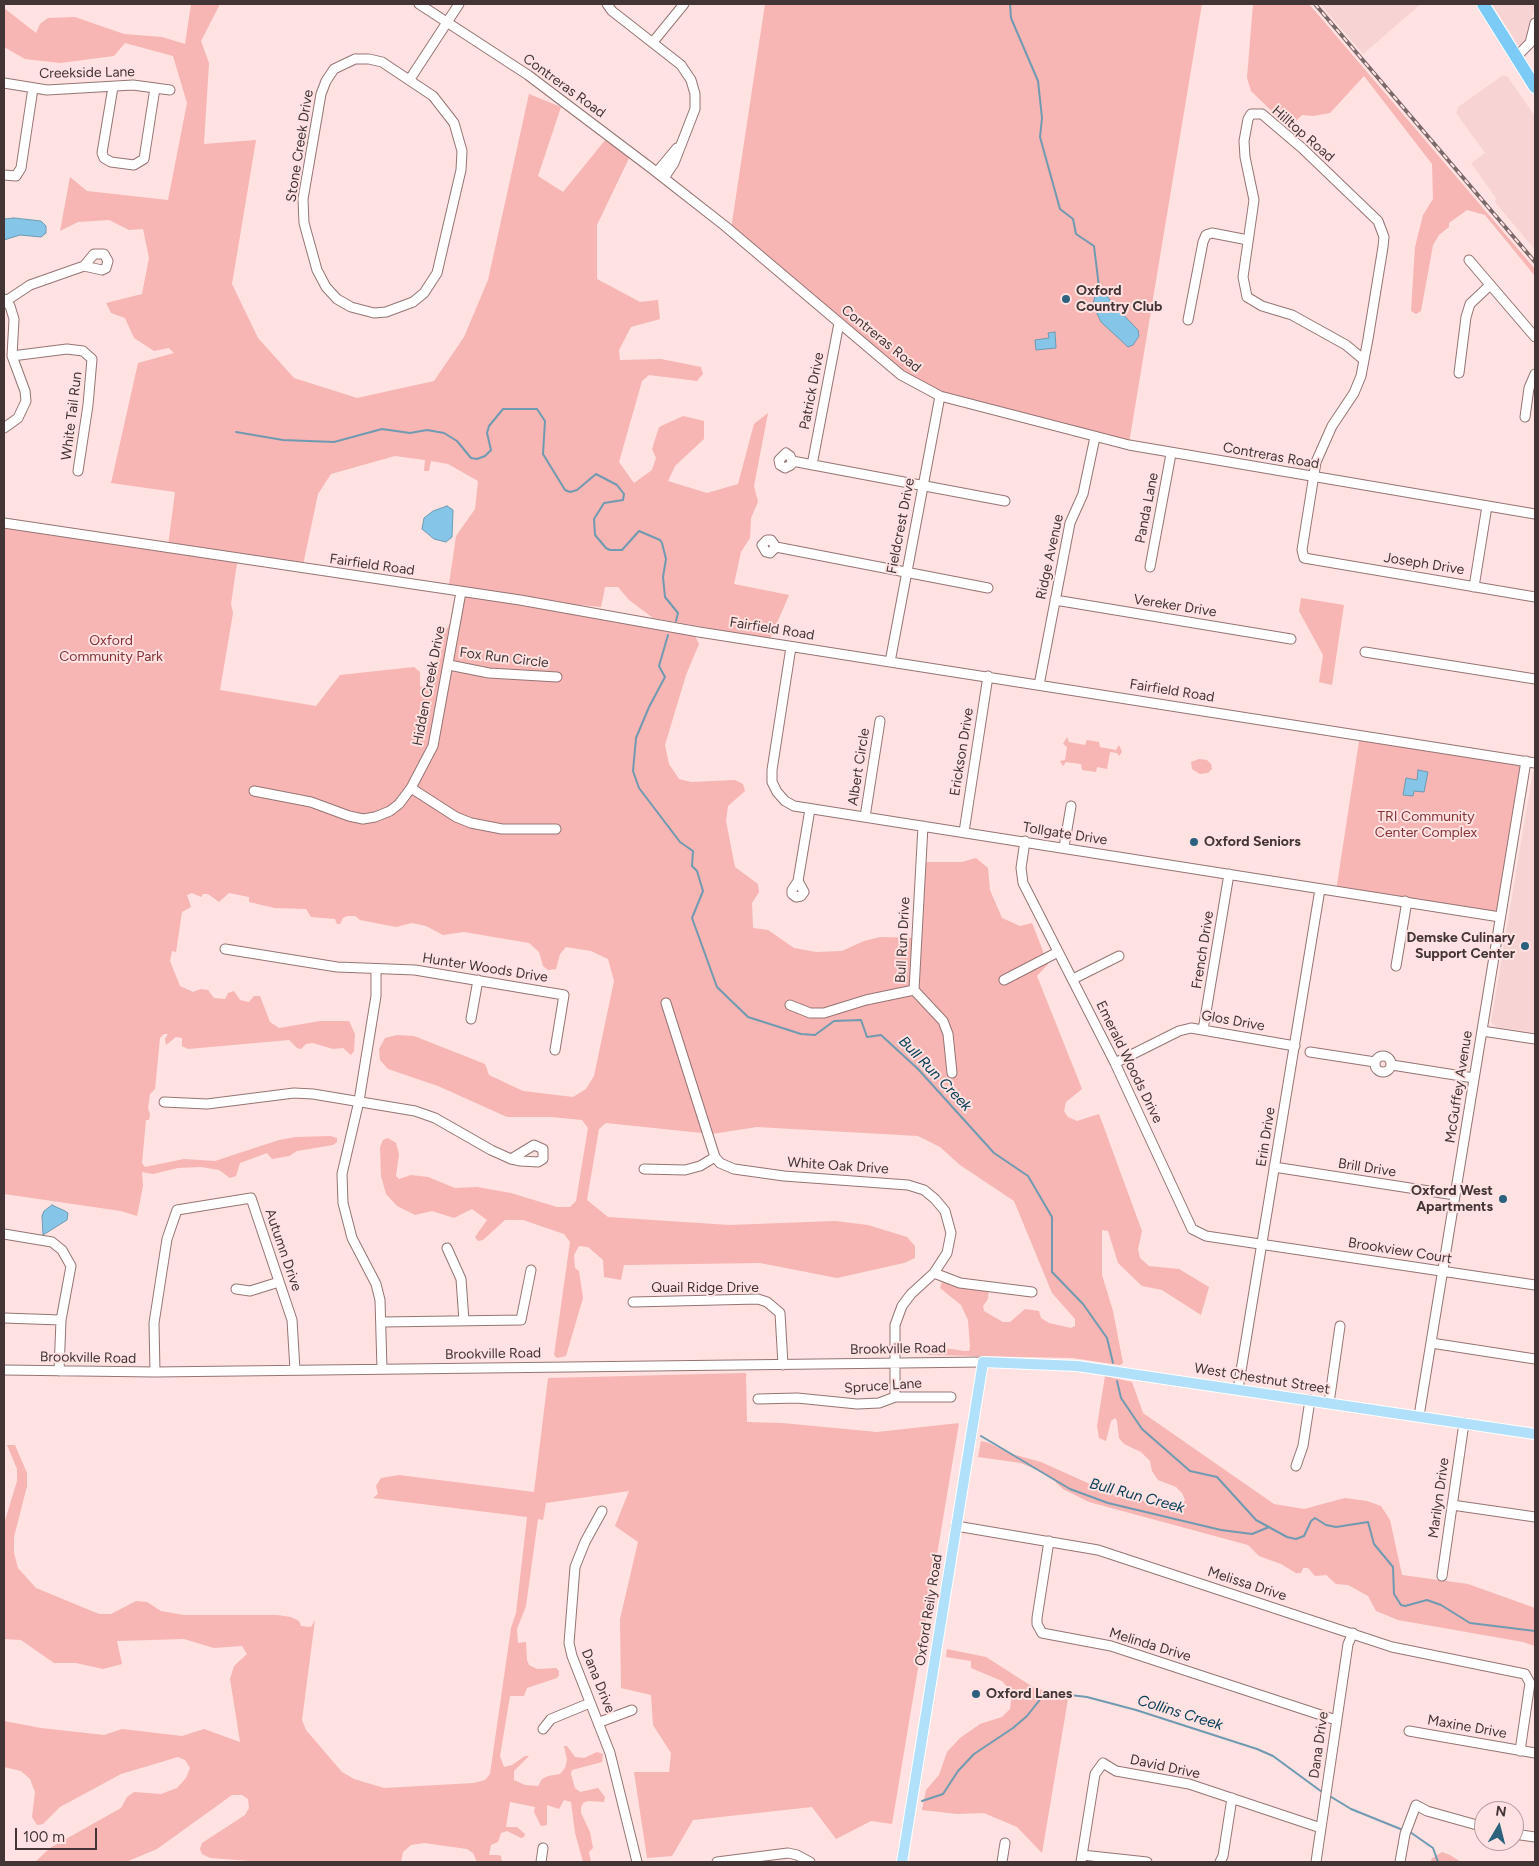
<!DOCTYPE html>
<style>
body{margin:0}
#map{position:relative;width:1539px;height:1866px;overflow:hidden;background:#ffe2e1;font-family:Figtree,sans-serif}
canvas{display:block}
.frame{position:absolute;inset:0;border:5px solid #433535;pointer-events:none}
.north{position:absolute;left:1474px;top:1801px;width:50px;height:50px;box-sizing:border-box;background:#ffe2e1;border:1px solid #b49d9c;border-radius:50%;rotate:8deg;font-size:14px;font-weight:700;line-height:20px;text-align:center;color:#433535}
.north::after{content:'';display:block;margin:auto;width:18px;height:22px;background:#2c627d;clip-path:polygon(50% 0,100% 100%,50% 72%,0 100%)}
.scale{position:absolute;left:15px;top:1828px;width:82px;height:22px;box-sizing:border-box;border:2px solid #433535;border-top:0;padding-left:6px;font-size:15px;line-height:18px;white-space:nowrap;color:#433535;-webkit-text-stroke:4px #ffe2e1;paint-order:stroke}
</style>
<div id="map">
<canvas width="1539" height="1866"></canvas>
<div class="frame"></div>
<div class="north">N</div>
<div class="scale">100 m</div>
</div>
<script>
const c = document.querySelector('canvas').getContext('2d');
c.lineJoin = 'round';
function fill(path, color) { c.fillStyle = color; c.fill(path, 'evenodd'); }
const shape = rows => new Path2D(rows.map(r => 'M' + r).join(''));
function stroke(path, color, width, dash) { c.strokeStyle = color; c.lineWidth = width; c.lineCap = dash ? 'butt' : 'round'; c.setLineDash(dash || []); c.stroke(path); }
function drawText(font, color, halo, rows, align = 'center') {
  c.font = font + ' Figtree,sans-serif'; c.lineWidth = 4; c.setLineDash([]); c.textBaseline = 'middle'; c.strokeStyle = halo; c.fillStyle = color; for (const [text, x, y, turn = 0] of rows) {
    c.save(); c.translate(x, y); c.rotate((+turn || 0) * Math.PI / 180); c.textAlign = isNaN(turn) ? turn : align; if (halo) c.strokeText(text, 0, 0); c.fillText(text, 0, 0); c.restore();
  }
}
const built = shape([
 [1320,4,1421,4,1363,54],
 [1492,4,1535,4,1528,39,1522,45,1518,45],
 [1502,76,1507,76,1535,116,1535,250,1495,202,1496,198,1471,163,1485,153,1456,113,1458,107],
 [1533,771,1535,772,1535,1033,1496,1027,1491,1022]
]);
const green = shape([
 [191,4,220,4,201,41,209,63,204,144,256,140,232,284,258,338,294,378,357,398,434,381,464,337,488,280,529,94,561,107,538,176,563,192,606,139,630,156,597,225,597,279,640,302,658,300,660,319,631,327,619,350,620,360,661,359,701,367,703,374,697,381,649,375,642,381,619,462,634,483,652,470,656,458,652,449,659,427,683,416,704,421,704,439,675,466,668,481,707,493,738,484,754,424,768,413,754,486,758,502,751,518,750,538,741,552,734,584,789,595,770,639,653,618,629,600,618,587,605,587,601,607,557,603,449,584,456,536,475,509,478,481,448,464,431,461,429,471,424,471,425,460,395,456,331,474,318,494,303,565,168,546,175,492,111,483,138,363,174,353,169,348,154,351,134,338,125,318,111,313,106,303,142,294,149,258,143,229,129,230,109,220,78,222,60,231,70,177,87,191,168,200,187,103,173,56,125,43,114,56,60,63,25,59,4,47,4,8,36,33,40,24,48,18,75,17,124,34,162,37,185,44],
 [765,4,1202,4,1129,443,948,396,905,375,731,229],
 [1253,4,1309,4,1535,269,1535,276,1485,215,1467,210,1449,223,1449,227,1439,235,1433,245,1421,311,1416,314,1411,311,1415,247,1423,215,1433,199,1432,164,1364,76,1330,113,1313,116,1302,115,1294,123,1281,120,1251,91,1247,78],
 [4,523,234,559,233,562,237,563,231,604,233,613,220,690,316,706,340,675,414,667,420,672,420,687,432,684,441,639,464,599,470,595,694,634,699,644,686,675,665,745,669,764,679,779,691,782,735,780,743,784,745,791,728,806,726,821,735,867,758,884,759,892,752,903,753,928,768,930,794,948,816,952,842,951,864,941,880,937,920,938,924,862,962,862,976,858,988,868,990,890,1002,918,1020,926,1032,923,1048,964,1037,976,1082,1089,1066,1102,1064,1111,1068,1117,1077,1121,1099,1114,1142,1231,1138,1249,1140,1258,1149,1266,1179,1269,1209,1287,1201,1315,1162,1290,1142,1286,1118,1263,1108,1231,1102,1230,1102,1275,1113,1311,1123,1363,1120,1365,1072,1358,928,1355,930,1351,938,1347,964,1351,969,1351,970,1347,968,1320,961,1305,940,1288,942,1282,951,1276,983,1282,989,1288,988,1299,983,1306,984,1311,1003,1322,1010,1322,1025,1309,1039,1311,1041,1318,1049,1323,1071,1328,1075,1326,1075,1319,1052,1293,1014,1201,960,1165,940,1147,918,1136,757,1127,712,1134,606,1123,599,1129,587,1200,608,1217,729,1225,835,1221,868,1225,907,1237,915,1246,915,1258,904,1263,837,1278,760,1263,624,1265,621,1280,604,1277,603,1260,588,1247,579,1246,574,1255,575,1268,579,1271,583,1298,566,1356,557,1358,554,1355,570,1242,564,1234,523,1220,505,1220,483,1240,478,1241,475,1237,487,1220,472,1209,454,1218,432,1211,415,1215,397,1206,386,1194,381,1176,380,1147,383,1140,388,1138,396,1143,399,1154,396,1176,399,1179,411,1175,428,1177,455,1188,477,1187,511,1193,557,1207,570,1207,576,1201,588,1128,582,1120,551,1117,507,1117,438,1086,388,1069,380,1060,379,1049,385,1038,397,1035,414,1036,485,1064,489,1075,523,1091,573,1097,586,1089,594,1076,614,981,608,959,591,951,566,947,560,954,556,969,548,970,543,966,539,952,529,943,464,932,443,935,426,926,412,923,396,927,360,920,355,916,347,916,343,918,340,924,337,924,335,919,311,917,306,909,275,908,249,902,249,897,229,893,219,902,208,894,203,894,201,897,192,893,187,895,191,907,182,912,176,952,172,951,170,961,180,986,193,992,201,989,208,990,214,998,225,999,228,993,234,991,240,1000,249,1002,254,996,260,996,270,1022,279,1028,320,1021,349,1021,355,1034,354,1051,351,1055,343,1048,333,1049,313,1043,306,1044,301,1049,297,1048,289,1040,188,1049,182,1046,182,1038,176,1037,166,1045,165,1039,168,1034,164,1034,160,1038,155,1089,150,1094,148,1108,150,1114,149,1120,146,1120,142,1163,145,1167,184,1159,215,1161,279,1140,296,1137,330,1136,337,1138,337,1142,333,1145,297,1151,289,1156,272,1159,267,1153,240,1163,236,1176,230,1178,219,1170,201,1167,178,1168,153,1174,142,1172,143,1186,137,1216,121,1211,4,1194],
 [1301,598,1344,605,1332,685,1319,682,1323,655,1299,611],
 [1360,735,1526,761,1500,917,1336,891],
 [1067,737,1069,742,1085,745,1087,740,1099,742,1100,747,1116,750,1119,745,1122,752,1119,756,1117,753,1110,752,1107,769,1097,767,1096,772,1082,770,1081,764,1066,762,1063,766,1060,761,1065,760,1067,747,1063,744],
 [1199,759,1207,760,1211,764,1212,769,1208,773,1200,774,1192,769,1191,762],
 [746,1373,747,1422,782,1423,877,1432,959,1423,892,1824,871,1821,836,1839,812,1807,693,1820,672,1856,647,1858,634,1772,669,1772,671,1753,653,1725,651,1695,621,1688,620,1619,638,1542,615,1526,629,1491,546,1503,543,1520,538,1519,526,1606,517,1629,518,1643,526,1642,527,1660,529,1665,537,1669,556,1668,559,1671,559,1675,557,1678,527,1688,524,1696,510,1696,500,1756,504,1767,512,1765,525,1756,529,1756,514,1771,514,1780,525,1785,538,1786,542,1779,548,1776,560,1774,565,1768,567,1760,564,1746,567,1746,575,1757,584,1758,597,1752,603,1754,602,1762,572,1770,571,1774,575,1788,580,1792,598,1788,605,1797,604,1802,588,1801,583,1803,581,1807,581,1813,590,1832,593,1848,589,1852,591,1862,583,1862,575,1833,571,1802,564,1800,559,1809,547,1805,547,1825,541,1826,534,1812,535,1807,510,1802,506,1827,517,1827,525,1834,524,1837,521,1838,507,1831,501,1833,498,1842,491,1845,489,1855,498,1855,501,1856,502,1862,477,1862,473,1853,467,1849,424,1843,411,1845,403,1852,401,1862,264,1862,210,1858,202,1854,200,1849,202,1843,245,1815,249,1808,248,1799,242,1795,232,1795,157,1849,126,1862,35,1862,50,1848,121,1808,127,1797,134,1792,161,1794,177,1788,186,1778,190,1768,185,1760,178,1757,121,1774,60,1807,43,1824,37,1825,32,1817,35,1792,30,1779,21,1771,4,1767,4,1721,41,1728,104,1735,122,1729,182,1736,204,1729,240,1742,230,1679,234,1666,247,1654,242,1646,214,1648,184,1639,117,1641,122,1664,103,1669,76,1663,54,1663,21,1640,4,1639,4,1524,17,1481,17,1469,7,1445,15,1445,27,1473,27,1486,14,1537,14,1553,18,1568,36,1588,99,1614,111,1614,136,1601,147,1602,161,1611,184,1615,277,1615,291,1617,299,1621,301,1626,311,1627,315,1620,302,1720,306,1730,342,1772,354,1779,384,1788,474,1783,485,1780,490,1774,511,1628,516,1613,527,1517,373,1498,378,1494,376,1486,381,1478,399,1475,534,1492,548,1378],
 [1105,1376,1132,1382,1143,1413,1274,1504,1304,1509,1345,1498,1367,1501,1381,1506,1390,1520,1402,1575,1468,1584,1535,1608,1535,1646,1523,1642,1398,1620,1376,1611,1368,1596,1348,1585,1336,1584,1326,1575,1315,1576,1308,1568,1303,1568,1301,1573,1296,1573,1281,1564,1259,1556,1248,1545,1089,1502,1063,1489,1050,1477,1035,1469,1021,1463,978,1457,981,1441,989,1443,1008,1453,1041,1462,1119,1497,1181,1507,1185,1500,1182,1493,1176,1487,1158,1480,1152,1471,1150,1461,1141,1452,1124,1444,1119,1438,1117,1421,1115,1418,1111,1421,1106,1441,1099,1438,1097,1426],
 [947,1649,986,1657,1036,1689,1069,1693,1042,1853,1017,1827,984,1813,957,1814,922,1810,926,1790,939,1775,947,1752,960,1738,980,1724,1002,1717,1010,1709,1012,1693,1002,1681,971,1668,971,1661,946,1657],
 [1442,1852,1450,1855,1461,1862,1432,1862,1431,1859]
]);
const water = shape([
 [14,218,41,221,46,226,46,233,41,237,20,235,4,240,4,219,14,218],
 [1101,286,1111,302,1138,330,1139,336,1133,345,1128,347,1101,322,1093,305,1096,291,1101,286],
 [1055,332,1056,348,1036,350,1035,340,1049,338,1048,333,1055,332],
 [447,506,453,510,452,537,446,542,434,539,422,529,424,518,433,511,447,506],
 [1418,770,1428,772,1424,792,1414,791,1413,796,1403,795,1406,778,1417,780,1418,770],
 [52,1205,65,1211,68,1213,67,1220,43,1235,42,1216,44,1211,52,1205]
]);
const stream = shape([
 [1010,4,1011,18,1038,81,1042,118,1040,137,1060,209,1073,219,1076,234,1094,246,1099,287],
 [236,432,283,440,334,442,382,429,410,433,427,430,444,433,457,441,471,458,477,459,485,456,491,450,487,433,489,426,503,409,537,409,545,421,543,454,565,490,570,492,577,490,596,474,617,485,624,494,623,500,604,503,594,519,595,535,606,548,610,550,622,550,639,531,660,540,662,543,666,559,663,577,665,597,678,613,676,621],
 [668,635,659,666,665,677,649,707,636,738,633,771,639,788,680,842,693,851,692,866,697,871,703,891,692,918,717,987,748,1017,801,1034,815,1035,834,1021,861,1020,867,1037,881,1035,918,1069,994,1153,1028,1176,1052,1217,1052,1272,1083,1304,1107,1338,1113,1363],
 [1117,1381,1121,1398,1142,1429,1190,1471,1217,1477,1256,1520,1287,1537,1296,1539,1304,1536,1311,1521,1315,1518,1326,1525,1336,1527,1368,1522,1374,1544,1393,1567,1394,1594,1401,1605,1405,1606,1427,1600,1441,1605,1470,1623,1535,1631],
 [981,1436,1070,1489,1108,1503,1221,1530,1252,1534,1269,1527],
 [1328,1795,1351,1809,1403,1830],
 [922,1801,943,1794,958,1771,974,1754,1013,1728,1027,1716,1042,1697,1053,1693,1087,1697,1136,1710,1257,1749,1273,1756,1322,1792],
 [1410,1832,1433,1848,1438,1862]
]);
const minor = shape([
 [419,4,528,75,651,168,725,226,901,375,940,396,1129,445,1535,514],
 [607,4,612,11,681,65,691,80,695,94,695,109,674,163,664,178],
 [653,42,684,4],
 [1516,57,1530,43,1535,23],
 [355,59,369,59,382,62,433,96,454,123,462,151,461,170,437,273,424,293,413,302,386,312,374,313,351,307,337,299,326,287,317,270,304,223,303,199,321,94,326,81,334,69,355,59],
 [410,79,459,4],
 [4,83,47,90,133,85,170,90],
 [113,87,102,153,104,158,111,162,134,165,144,159,155,88],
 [657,172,677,148],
 [4,175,16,176,21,168,33,88],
 [1469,260,1535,337],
 [4,299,10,306,14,319,12,356,25,391,26,401,18,418,4,428],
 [6,301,30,285,84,266,94,254,104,254,108,261,106,268,102,270,84,266],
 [1188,320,1203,242,1206,235,1212,233,1248,240],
 [12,356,67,349,83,351,92,359,88,405,78,471],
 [1364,360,1346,345,1292,315,1262,306,1247,297,1243,277,1254,200,1245,157,1244,141,1248,119,1251,114,1262,114,1302,148,1378,221,1384,237,1383,247,1368,339,1361,376,1354,393,1332,426,1316,462,1302,550,1304,558,1535,597],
 [1459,373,1466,317,1470,304,1489,286],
 [1525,417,1529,388,1535,374],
 [792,461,791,465,785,468,780,465,779,460,786,453,790,456,792,461,1005,501],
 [812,465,839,323],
 [4,523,520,600,699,632,1535,763],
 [776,547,770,553,766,552,762,545,767,540,771,540,776,547,988,588],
 [1150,567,1171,454],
 [1474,587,1487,506],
 [1055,600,1291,639],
 [791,647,772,770,772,782,777,792,785,801,794,806,1500,917],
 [1365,652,1535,679],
 [890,662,940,396],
 [449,665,489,673,557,677],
 [1039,685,1070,523,1083,494,1095,437],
 [411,788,456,817,471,823,502,829,556,829],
 [254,791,311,802,349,816,363,819,375,817,390,811,399,804,411,788,433,746,461,592],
 [865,817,880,721],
 [923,826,914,990,943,1021,948,1034,952,1073],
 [964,832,988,676],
 [1025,841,1021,868,1023,883,1115,1063,1192,1229,1206,1236,1535,1285],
 [1064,847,1071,806],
 [798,881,804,892,801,896,796,897,792,894,792,890,798,881,810,809],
 [225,949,337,967,415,970,564,995,555,1050],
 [1396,966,1406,907,1405,901],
 [376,969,376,996,359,1101,342,1174,343,1203,352,1238,376,1284,380,1300,382,1369],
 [1073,979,1119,956],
 [1004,980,1058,952],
 [666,1003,715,1157,720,1163,734,1169,784,1176,908,1185,924,1190,935,1199,945,1211,951,1233,947,1253,934,1273,911,1294,902,1306,895,1325,895,1397],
 [790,1005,810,1013,824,1013,866,1000,914,990],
 [471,1019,478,980],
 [1203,1030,1229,874],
 [1482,1031,1535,1039],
 [1310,1052,1375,1062],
 '1375 1064a8 8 0 1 1 16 0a8 8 0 1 1-16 0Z',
 [1115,1063,1179,1031,1191,1028,1295,1046],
 [1392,1065,1474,1078],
 [164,1102,207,1104,294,1093,313,1094,415,1111,435,1118,491,1150,511,1159,521,1161,538,1162,543,1159,543,1149,534,1145,511,1159],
 [1274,1167,1455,1195],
 [644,1169,685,1170,700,1166,715,1157],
 [4,1234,52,1242,62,1250,71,1266,61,1320,59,1371],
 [447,1248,461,1279,464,1321],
 [934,1273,960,1283,1032,1292],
 [236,1289,250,1291,279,1282],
 [633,1302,758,1299,767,1302,780,1313,783,1365],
 [4,1318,61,1320],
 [382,1322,521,1320,531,1270],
 [1431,1343,1535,1359],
 [4,1370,155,1372,983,1362],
 [155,1372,154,1323,167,1239,177,1210,251,1198,292,1320,295,1370],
 [1238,1389,1320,889],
 [758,1399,797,1398,857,1404,879,1403,895,1397,951,1397],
 [1329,1403,1340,1326],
 [1419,1416,1526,761],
 [1296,1466,1303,1446,1310,1400],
 [1452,1505,1535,1517],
 [602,1511,585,1542,575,1567,569,1643,572,1656,610,1753,637,1862],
 [956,1526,1098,1550,1392,1647,1525,1674,1530,1683,1520,1751],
 [1049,1541,1037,1618,1037,1624,1042,1633,1111,1646,1336,1720],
 [1442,1576,1464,1423],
 [600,1722,632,1710],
 [543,1729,551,1719,590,1703],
 [1409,1731,1535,1753],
 [1514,1834,1535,1837],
 [1082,1855,1147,1862],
 [541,1862,543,1848],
 [717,1862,788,1853,797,1855,810,1862],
 [1002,1862,1005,1843],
 [1081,1862,1095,1774,1103,1763,1116,1771,1189,1784,1321,1828],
 [1220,1862,1223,1856,1232,1798],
 [1316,1862,1348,1644,1353,1633],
 [1400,1862,1405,1834,1416,1805,1427,1811,1484,1827]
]);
const major = shape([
 [902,1862,983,1362,1077,1366,1535,1434]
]);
const highway = shape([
 [1483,4,1535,87]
]);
const rail = shape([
 [1315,4,1535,262]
]);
const markers = [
 [1066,299,5,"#2c627d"],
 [1194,842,5,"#2c627d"],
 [1525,946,5,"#2c627d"],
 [1503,1199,5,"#2c627d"],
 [976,1694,5,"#2c627d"]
];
const streetNames = [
 ["Creekside Lane",87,73,-1],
 ["Contreras Road",564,86,36],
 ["Hilltop Road",1303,134,41],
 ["Stone Creek Drive",300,146,-81],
 ["Contreras Road",881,339,39],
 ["Patrick Drive",812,391,-79],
 ["White Tail Run",72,416,-83],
 ["Contreras Road",1271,456,10],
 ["Panda Lane",1147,508,-79],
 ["Fieldcrest Drive",901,526,-79],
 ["Ridge Avenue",1050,557,-78],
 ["Joseph Drive",1424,564,9],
 ["Fairfield Road",372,565,8],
 ["Vereker Drive",1175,606,9],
 ["Fairfield Road",772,629,9],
 ["Fox Run Circle",504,658,7],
 ["Hidden Creek Drive",429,686,-79],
 ["Fairfield Road",1172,691,9],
 ["Erickson Drive",962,752,-81],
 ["Albert Circle",859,767,-81],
 ["Tollgate Drive",1065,834,9],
 ["Bull Run Drive",903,940,-87],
 ["French Drive",1203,950,-81],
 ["Hunter Woods Drive",485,968,9],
 ["Glos Drive",1233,1021,10],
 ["Emerald Woods Drive",1129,1062,64],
 ["McGuffey Avenue",1459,1087,-81],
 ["Erin Drive",1266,1137,-81],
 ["White Oak Drive",838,1166,4],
 ["Brill Drive",1367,1168,9],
 ["Autumn Drive",283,1250,71],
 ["Brookview Court",1400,1251,9],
 ["Quail Ridge Drive",705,1288],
 ["Brookville Road",898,1349,-1],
 ["Brookville Road",493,1354,-1],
 ["Brookville Road",88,1358,1],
 ["West Chestnut Street",1262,1379,9],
 ["Spruce Lane",883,1386,-4],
 ["Marilyn Drive",1439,1498,-82],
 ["Melissa Drive",1247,1584,18],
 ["Oxford Reily Road",929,1610,-81],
 ["Melinda Drive",1150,1645,17],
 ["Dana Drive",598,1681,68],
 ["Maxine Drive",1467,1727,10],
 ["Dana Drive",1319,1745,-82],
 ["David Drive",1165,1767,12]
];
const poiNames = [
 ["Oxford",1076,291],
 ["Country Club",1076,307],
 ["Oxford Seniors",1204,842],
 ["Demske Culinary",1515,938,"right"],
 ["Support Center",1515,954,"right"],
 ["Oxford West",1493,1191,"right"],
 ["Apartments",1493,1207,"right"],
 ["Oxford Lanes",986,1694]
];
const parkNames = [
 ["Oxford",111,641],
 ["Community Park",111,657],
 ["TRI Community",1426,817],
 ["Center Complex",1426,833]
];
const waterNames = [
 ["Bull Run Creek",935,1074,46],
 ["Bull Run Creek",1137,1496,15],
 ["Collins Creek",1180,1713,17]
];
fill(built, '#f7d4d3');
fill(green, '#f7b5b3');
fill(water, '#84c5e8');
stroke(water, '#709ab2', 1);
stroke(stream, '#709ab2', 2);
stroke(minor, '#957574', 11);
stroke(major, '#fff', 12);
stroke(highway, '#fff', 14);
stroke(minor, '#fff', 9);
stroke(major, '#b0e0fa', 10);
stroke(highway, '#7ccbf6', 12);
stroke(rail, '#7b6868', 4);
stroke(rail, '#ffe2e1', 2, [5.5]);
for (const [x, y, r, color] of markers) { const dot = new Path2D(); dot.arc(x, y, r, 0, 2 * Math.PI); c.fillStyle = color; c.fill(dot); stroke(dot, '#ffe2e1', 2); }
drawText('14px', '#433535', '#ffe2e1', streetNames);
drawText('bold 14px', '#433535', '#ffe2e1', poiNames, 'left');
drawText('14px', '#853337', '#ffe2e1', parkNames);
drawText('italic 15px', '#094059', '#ffe2e1', waterNames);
</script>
